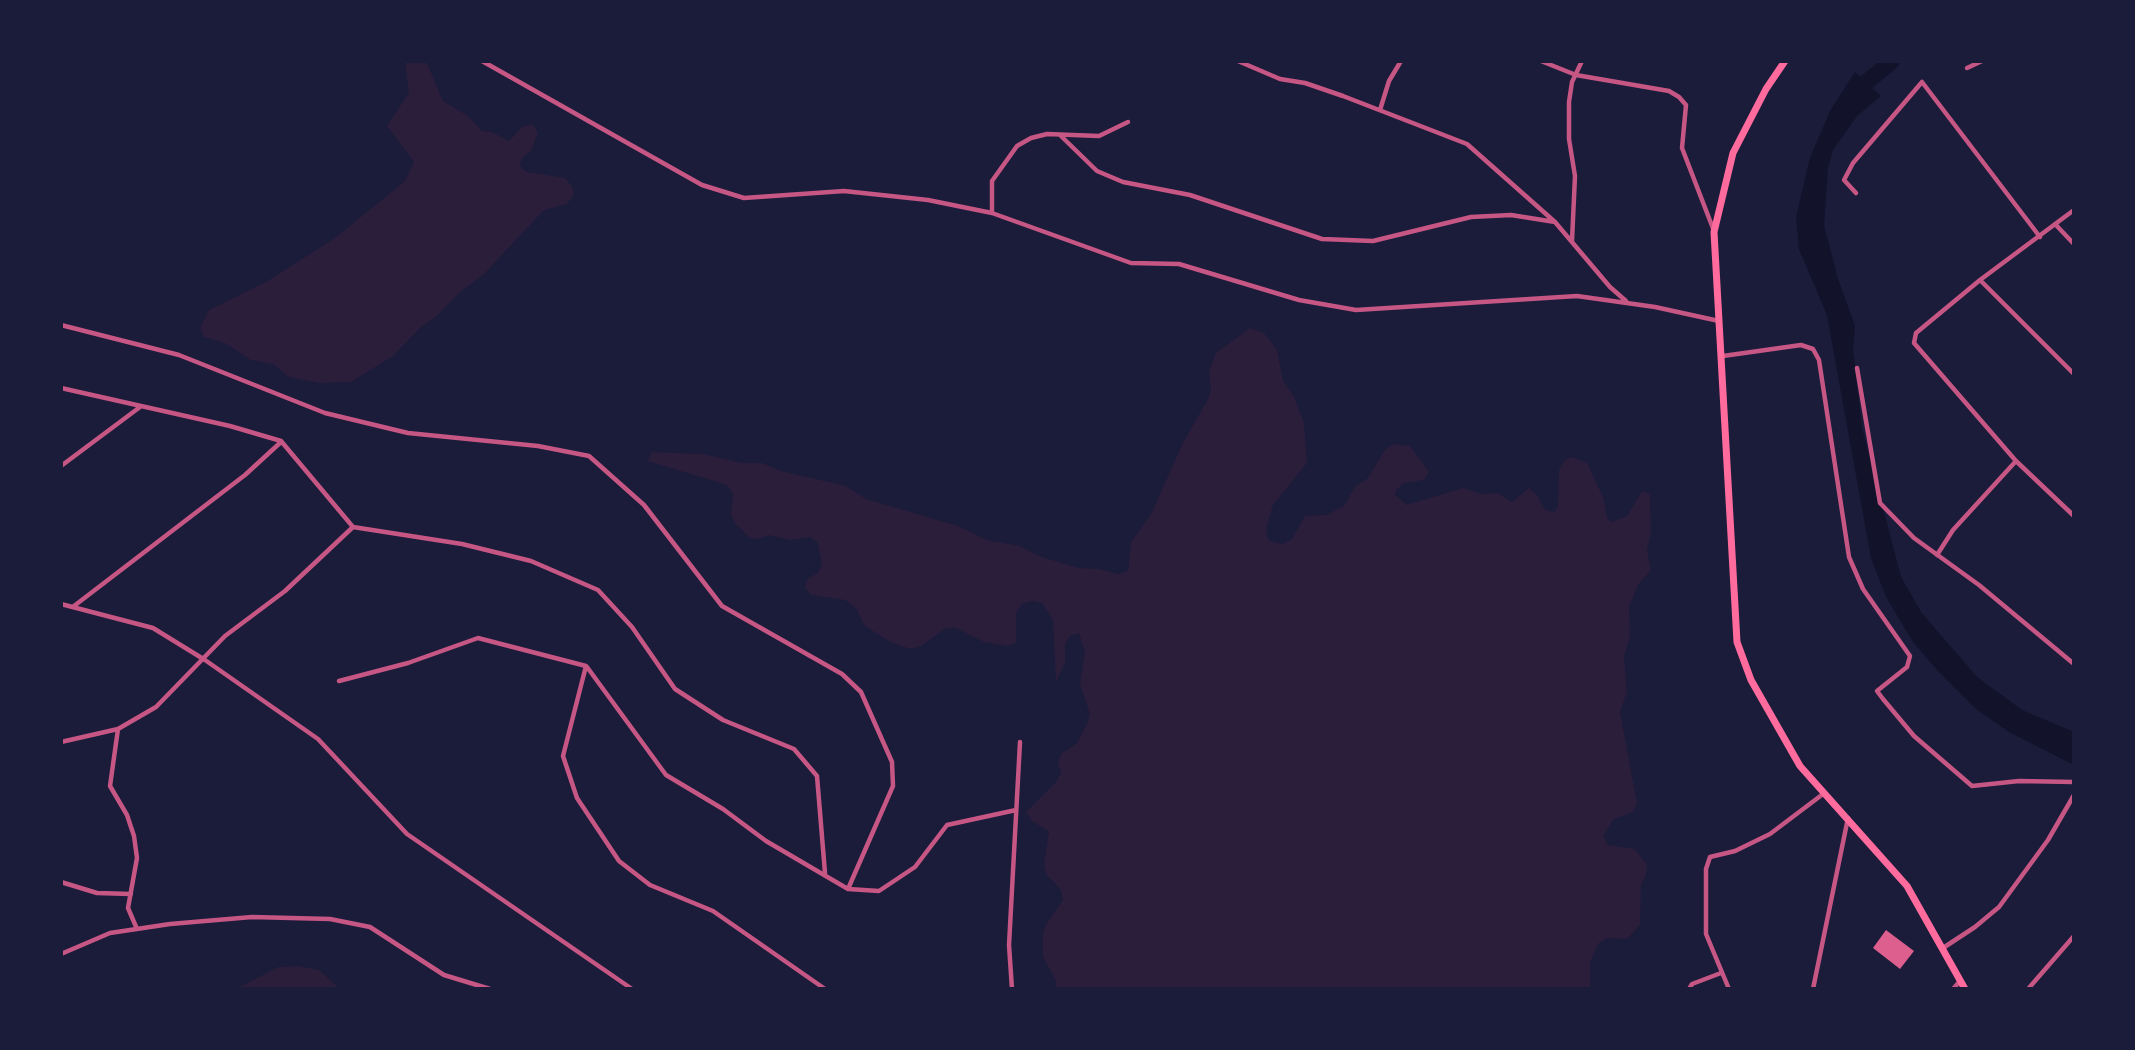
<!DOCTYPE html>
<style>
body{margin:0}
#map{position:relative;width:2135px;height:1050px;overflow:hidden;background:#1b1b3a;font-family:"Open Sans",sans-serif}
canvas{display:block}
.frame{position:absolute;inset:0;border:63px solid #1b1b3a;pointer-events:none}
</style>
<div id="map">
<canvas width="2135" height="1050"></canvas>
<div class="frame"></div>
</div>
<script>
const c = document.querySelector('canvas').getContext('2d');
c.lineJoin = 'round';
function fill(path, color) { c.fillStyle = color; c.fill(path, 'evenodd'); }
const shape = rows => new Path2D(rows.map(r => 'M' + r).join(''));
function stroke(path, color, width, dash) { c.strokeStyle = color; c.lineWidth = width; c.lineCap = dash ? 'butt' : 'round'; c.setLineDash(dash || []); c.stroke(path); }
const green = shape([
 [405,61,426,61,443,101,468,116,482,131,492,132,509,141,522,127,532,124,538,133,531,151,523,157,519,166,527,172,565,178,572,186,574,195,567,204,544,210,484,274,459,293,438,315,421,327,393,356,351,382,320,383,289,377,273,364,251,360,225,343,204,337,200,328,209,310,266,282,335,238,405,181,414,162,387,126,409,93],
 [1250,328,1264,333,1277,350,1283,381,1294,397,1304,423,1307,463,1273,505,1266,529,1268,539,1272,542,1283,544,1292,539,1305,516,1326,515,1344,506,1355,487,1368,478,1385,450,1393,444,1410,446,1429,472,1424,480,1404,483,1396,490,1395,495,1407,505,1463,488,1482,494,1498,493,1512,502,1529,488,1537,495,1545,510,1554,512,1558,507,1559,470,1565,460,1572,457,1587,463,1603,497,1607,518,1612,522,1627,516,1641,493,1645,491,1650,495,1651,532,1647,550,1651,570,1638,585,1629,607,1630,636,1624,656,1627,692,1620,712,1637,803,1633,812,1614,819,1603,836,1608,845,1635,849,1647,865,1646,875,1641,885,1640,925,1627,939,1607,938,1599,943,1590,962,1590,989,1055,989,1056,981,1043,957,1043,936,1045,926,1063,900,1061,890,1046,874,1044,863,1049,832,1032,821,1026,812,1056,782,1061,773,1058,763,1061,754,1077,743,1087,724,1090,714,1080,684,1085,653,1079,633,1070,636,1065,644,1065,663,1056,682,1053,620,1042,603,1032,601,1022,604,1016,613,1016,643,1007,646,984,642,956,628,946,628,921,646,911,649,892,643,865,626,855,607,845,600,812,595,805,588,808,578,818,573,822,564,818,543,810,537,790,540,768,535,759,539,750,538,735,523,731,514,733,494,727,485,648,461,652,452,703,454,742,463,762,463,781,471,846,486,866,499,958,526,987,540,1020,546,1039,556,1078,568,1099,569,1118,574,1128,571,1131,542,1150,516,1183,443,1208,399,1211,390,1209,372,1216,353],
 [298,966,319,970,340,989,236,989,278,967]
]);
const water = shape([
 [1855,72,1881,96,1857,116,1833,150,1828,168,1824,225,1838,279,1855,326,1853,349,1862,428,1901,577,1921,612,1977,677,2022,710,2074,732,2074,765,2009,732,1976,709,1938,671,1913,642,1886,597,1871,558,1827,315,1799,249,1796,217,1810,158,1830,111]
]);
const river = shape([
 [1851,95,1892,61]
]);
const building = shape([
 [1886,930,1914,951,1900,969,1873,948]
]);
const minor = shape([
 [482,61,702,185,744,198,844,191,928,200,992,213,1131,263,1179,264,1299,300,1356,310,1577,296,1655,307,1719,321],
 [1238,61,1280,79,1305,83,1343,96,1467,144,1555,222,1610,287,1626,301],
 [1541,61,1576,75,1669,91,1679,97,1686,105,1682,148,1714,231],
 [1967,68,1982,61],
 [1380,110,1389,81,1401,61],
 [1061,136,1097,171,1123,182,1190,195,1322,239,1373,241,1471,217,1511,215,1555,222],
 [1856,193,1844,180,1853,163,1922,82,2040,237],
 [2074,210,1980,280,1916,333,1914,343,2016,461,2074,516],
 [992,213,992,181,1017,146,1031,138,1047,134,1099,136,1128,122],
 [2055,224,2074,244],
 [1572,241,1575,176,1569,139,1569,102,1572,82,1582,61],
 [1980,280,2074,374],
 [61,325,179,355,325,413,408,433,538,446,589,456,644,505,722,606,842,674,861,692,892,762,893,786,848,889],
 [1723,356,1801,345,1813,349,1819,360,1849,557,1863,589,1910,656,1907,667,1877,691,1883,699,1914,736,1972,786,2019,781,2074,782],
 [1857,368,1880,503,1914,538,1979,585,2074,664],
 [61,388,230,426,281,441,353,527],
 [61,466,140,407],
 [1937,555,1953,530,2016,461],
 [61,604,153,628,205,660,318,739,407,834,632,989],
 [74,606,245,475,281,442],
 [587,667,666,775,723,809,766,841,848,889,879,891,915,867,947,825,1016,810],
 [339,681,408,663,478,638,586,666,563,756,577,798,619,861,650,885,713,911,825,989],
 [118,729,110,786,127,815,134,836,137,858,128,908,137,929],
 [61,742,118,729,156,707,225,636,285,591,353,527,462,544,531,561,598,590,632,627,675,689,723,720,794,749,817,776,825,873],
 [61,882,97,893,131,894],
 [1943,948,1975,927,1999,907,2048,840,2074,795],
 [61,954,110,933,170,924,252,917,330,919,370,927,444,975,490,989],
 [1012,989,1009,945,1020,742],
 [1689,989,1692,984,1721,973],
 [1729,989,1706,934,1706,869,1710,857,1735,851,1770,834,1823,794],
 [1813,989,1848,818],
 [1953,989,1960,981],
 [2028,989,2074,936]
]);
const primary = shape([
 [1785,61,1766,89,1733,153,1714,232,1737,642,1751,680,1800,766,1907,886,1965,989]
]);
fill(green, '#2a1e3b');
fill(water, '#12122b');
stroke(river, '#12122b', 16);
fill(building, '#dd5f8e');
stroke(minor, '#c65784', 4.5);
stroke(primary, '#ff6b9d', 7);
</script>
